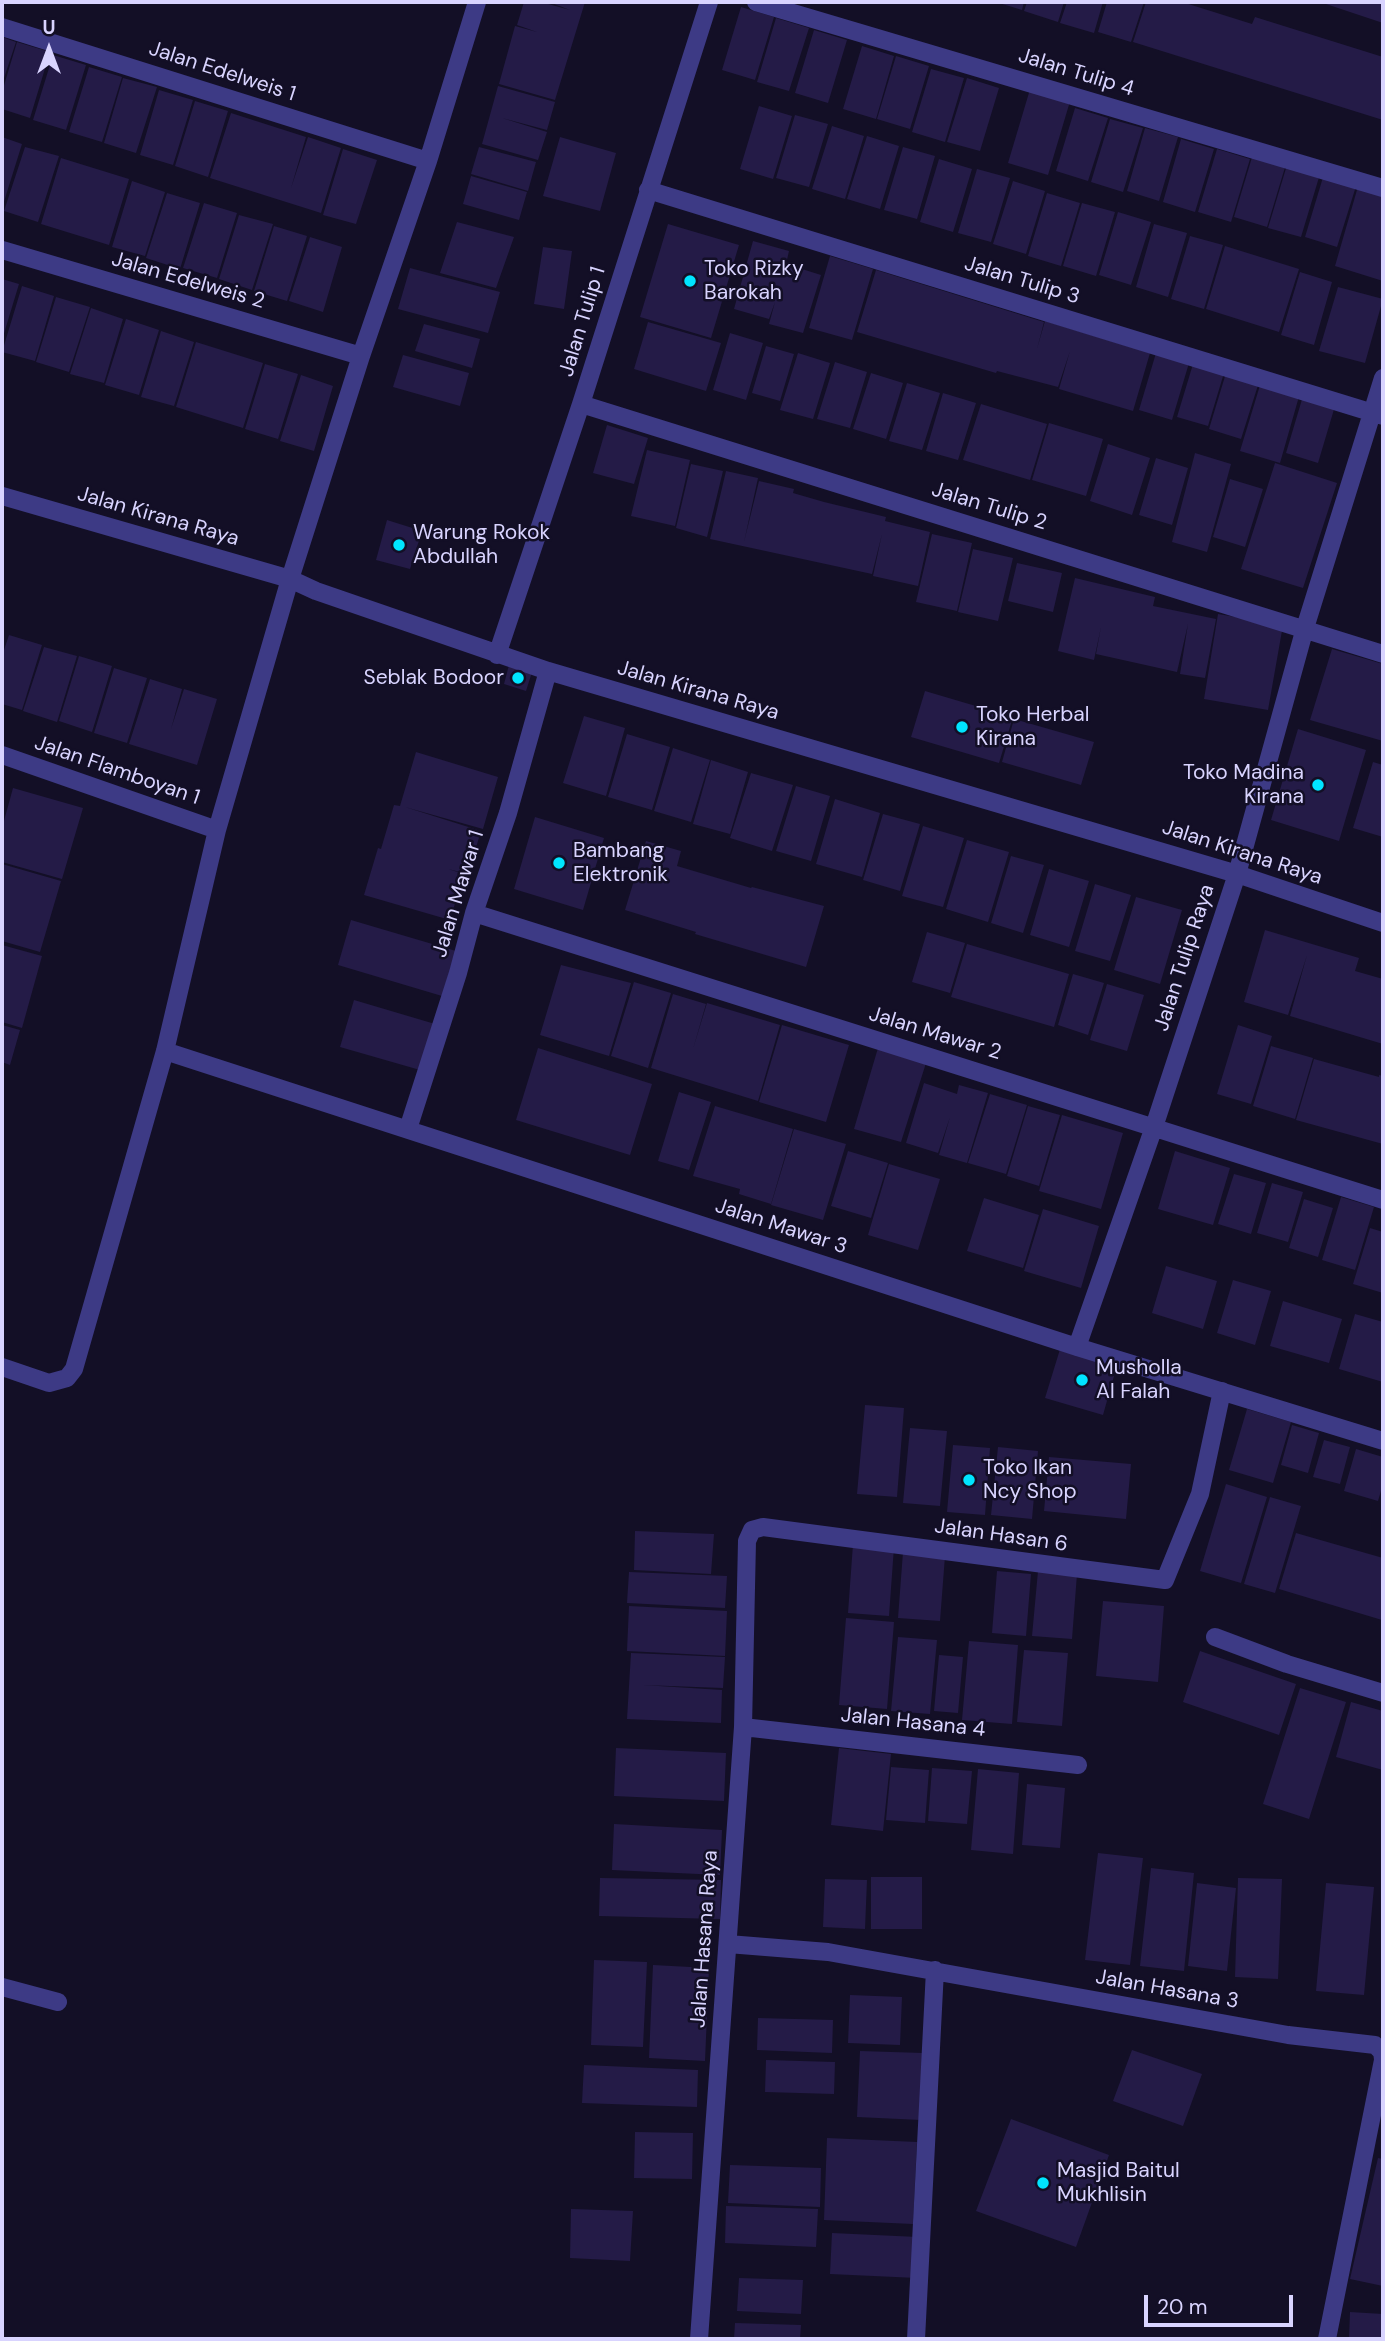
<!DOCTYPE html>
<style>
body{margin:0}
#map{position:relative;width:1385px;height:2341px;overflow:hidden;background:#130f26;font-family:"DM Sans",sans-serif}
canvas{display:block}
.frame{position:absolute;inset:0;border:4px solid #d9d4ff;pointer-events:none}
.north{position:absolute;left:14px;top:14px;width:70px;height:70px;-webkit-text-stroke:5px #130f26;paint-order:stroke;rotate:0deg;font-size:19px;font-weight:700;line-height:28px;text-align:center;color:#d9d4ff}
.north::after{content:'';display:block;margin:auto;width:24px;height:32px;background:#d9d4ff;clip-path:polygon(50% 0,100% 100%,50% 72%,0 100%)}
.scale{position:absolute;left:1144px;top:2295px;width:149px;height:32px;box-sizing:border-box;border:4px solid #d9d4ff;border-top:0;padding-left:9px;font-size:21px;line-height:24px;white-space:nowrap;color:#d9d4ff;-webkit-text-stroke:5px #130f26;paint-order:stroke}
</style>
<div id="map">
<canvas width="1385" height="2341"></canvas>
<div class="frame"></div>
<div class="north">U</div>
<div class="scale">20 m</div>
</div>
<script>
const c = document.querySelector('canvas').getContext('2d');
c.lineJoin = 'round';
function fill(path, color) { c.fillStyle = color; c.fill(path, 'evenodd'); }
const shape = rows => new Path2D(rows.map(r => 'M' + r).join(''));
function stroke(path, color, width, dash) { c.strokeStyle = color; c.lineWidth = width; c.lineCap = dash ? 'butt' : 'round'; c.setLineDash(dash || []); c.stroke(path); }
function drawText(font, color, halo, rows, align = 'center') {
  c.font = font + ' "DM Sans",sans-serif'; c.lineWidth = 5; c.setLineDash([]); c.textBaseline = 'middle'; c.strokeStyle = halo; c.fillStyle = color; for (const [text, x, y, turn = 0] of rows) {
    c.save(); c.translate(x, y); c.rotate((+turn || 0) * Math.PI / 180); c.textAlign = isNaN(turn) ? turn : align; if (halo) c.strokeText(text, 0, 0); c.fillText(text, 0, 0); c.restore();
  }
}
const building = shape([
 [524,2,541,2,570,10,549,2,585,2,555,100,499,84,515,26,537,32,517,25],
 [996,2,1024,2,1022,10],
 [1027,2,1064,2,1058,22,1024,11],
 [1067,2,1103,2,1094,33,1060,23],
 [1107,2,1144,2,1131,42,1098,32],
 [1146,2,1182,2,1252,24,1255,17,1383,57,1383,120,1133,42],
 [1320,2,1383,2,1383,23],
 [741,7,774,17,755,80,722,70],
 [776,18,809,28,789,91,757,82],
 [814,30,847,40,828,103,795,93],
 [2,37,16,42,2,84],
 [17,42,50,52,30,118,2,109,2,92],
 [862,46,894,56,876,119,843,109],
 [53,55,86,65,66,130,33,120],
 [896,56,929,66,910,129,877,119],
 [89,67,122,77,102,142,69,132],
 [931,69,964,78,945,142,912,132],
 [123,78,157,87,136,153,104,143],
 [967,78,999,88,980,151,947,142],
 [498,86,555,102,547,130,502,118,547,132,538,160,482,144],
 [1031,86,1071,98,1048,175,1008,163],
 [159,90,193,100,173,165,140,155],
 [195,101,228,111,208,177,175,166],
 [759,106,792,116,773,179,740,169],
 [1075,108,1108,118,1088,181,1056,171],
 [231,113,306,137,291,188,308,137,341,148,321,213,210,178],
 [795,115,828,124,809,187,776,178],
 [1110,119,1143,128,1123,192,1091,182],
 [832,126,864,136,845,199,812,189],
 [1145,128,1178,137,1159,201,1127,191],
 [867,136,899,146,880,209,847,199],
 [2,137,22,144,2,208],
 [560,137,616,153,600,211,543,196],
 [1181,139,1214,149,1195,212,1163,202],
 [25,147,59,156,38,222,4,211],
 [479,147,536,162,528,191,471,174],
 [903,147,935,156,917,219,884,210],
 [343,149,377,160,356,224,323,215],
 [1217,149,1250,159,1231,222,1198,212],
 [1253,154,1286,164,1267,227,1234,217],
 [61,158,129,179,109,245,41,224],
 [939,159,972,169,953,232,920,222],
 [1287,165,1320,174,1301,237,1268,228],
 [977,169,1010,178,991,242,958,233],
 [1324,174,1357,183,1337,247,1305,237],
 [471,176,527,192,519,220,463,204],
 [132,181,165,192,145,256,112,247],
 [1013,181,1045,191,1026,254,993,244],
 [1359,183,1383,190,1383,281,1335,266],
 [167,193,200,203,180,269,146,258],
 [1047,193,1080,203,1061,266,1028,256],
 [204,203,237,213,217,278,183,268],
 [1082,203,1115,212,1096,276,1063,266],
 [1118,212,1151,222,1131,285,1099,275],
 [239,215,273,224,252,290,219,279],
 [457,222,514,237,496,288,440,273],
 [668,224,739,245,711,338,640,317],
 [1154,224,1187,233,1168,297,1136,287],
 [274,226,307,236,287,301,254,291],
 [1190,236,1223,245,1204,309,1171,299],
 [310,237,342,247,323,312,289,301],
 [753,241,789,251,786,264,821,275,803,333,769,324,775,302,769,319,734,309],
 [1225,246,1299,269,1279,332,1206,309],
 [543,247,572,251,564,309,534,304],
 [830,256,873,269,852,340,809,328],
 [410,268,500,292,488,333,398,309],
 [876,270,1044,322,1037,349,1045,321,1150,353,1133,411,1059,389,1070,351,1058,387,997,371,996,373,857,332],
 [1300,272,1332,282,1314,345,1281,335],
 [2,279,19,284,2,340],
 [22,286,54,296,35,361,2,352],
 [1338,287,1383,299,1365,363,1319,351],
 [56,297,90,307,69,372,36,362],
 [91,308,123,319,104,383,70,374],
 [126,319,159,330,139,395,105,385],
 [648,322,721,343,706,391,634,369],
 [424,324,480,339,472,368,415,351],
 [161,331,194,342,174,406,141,397],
 [730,333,763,343,746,400,713,390],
 [196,342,263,363,243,428,176,407],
 [766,346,794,354,780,401,752,393],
 [798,353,830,363,813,419,780,410],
 [1156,353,1189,363,1172,420,1139,410],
 [403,355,469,373,460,406,393,387],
 [835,362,867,372,850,428,817,419],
 [265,364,298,374,278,439,245,429],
 [1193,364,1224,373,1208,426,1177,417],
 [871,373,903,383,886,439,853,429],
 [1226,373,1259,382,1241,439,1209,429],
 [301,375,333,386,314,451,280,441],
 [1261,382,1300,393,1280,463,1240,451],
 [907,383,940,393,922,450,889,441],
 [943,393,976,403,958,460,926,451],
 [1303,396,1335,406,1318,463,1286,453],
 [981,404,1047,424,1030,480,963,460],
 [1049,423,1103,439,1086,496,1032,480],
 [607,425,648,438,634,484,593,473],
 [1108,444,1150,458,1132,515,1090,501],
 [647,450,690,460,675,526,631,516],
 [1195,453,1231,464,1207,552,1172,542],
 [1156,458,1188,468,1172,525,1139,515],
 [1275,463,1337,483,1303,588,1241,569],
 [691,464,723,471,707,537,676,528],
 [726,471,758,478,744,542,759,481,794,489,793,493,824,502,886,517,885,521,930,532,918,586,873,576,882,534,872,574,710,539],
 [1230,479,1263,489,1245,547,1213,537],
 [387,520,422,531,410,569,376,560],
 [932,534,972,543,957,611,916,602],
 [973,549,1013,558,998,621,958,612],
 [1017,563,1062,573,1053,612,1008,601],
 [1075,578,1155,597,1153,606,1216,619,1205,678,1180,674,1188,624,1177,672,1096,654,1101,627,1094,660,1058,651],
 [1218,614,1283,625,1268,710,1204,699],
 [9,635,42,645,22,710,2,704,2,656],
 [44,647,77,656,57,722,23,711],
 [1332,649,1383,664,1383,741,1310,720],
 [79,656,112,666,92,732,59,721],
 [509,665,532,672,526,691,504,684],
 [114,668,147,678,127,743,94,733],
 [150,679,182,689,171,729,184,689,217,699,197,765,129,744],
 [925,691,1013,717,999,763,911,737],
 [584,716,625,728,606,796,563,783],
 [1014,719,1094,742,1081,785,1002,762],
 [1298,729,1366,750,1339,841,1271,820],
 [627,734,670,747,652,810,608,797],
 [673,748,710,760,691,822,654,811],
 [416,752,498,777,483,829,405,807,481,831,468,874,448,869,464,874,450,920,364,895,378,848,381,849,394,805,400,806],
 [711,760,748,772,730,834,693,824],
 [1373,762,1383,765,1383,837,1353,828],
 [751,773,793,785,772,851,730,838],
 [796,786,830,796,811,861,776,851],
 [13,788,83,808,62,879,2,862,2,828],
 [835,799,880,813,862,877,816,864],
 [883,814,920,824,900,891,863,880],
 [535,817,604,838,583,910,514,889],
 [923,826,964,838,943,907,902,896],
 [967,840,1009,852,988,922,946,909],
 [646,841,681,851,677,866,751,888,752,887,824,906,806,967,695,934,696,932,625,910],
 [1011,856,1044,865,1023,933,991,923],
 [2,864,61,881,40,952,2,941],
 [1049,869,1089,881,1069,947,1030,935],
 [1095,884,1131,895,1110,961,1075,951],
 [1136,897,1182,910,1160,984,1114,970],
 [351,920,456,951,442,996,338,965],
 [1265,930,1359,958,1355,971,1383,979,1383,1044,1290,1016,1307,955,1288,1015,1244,1002],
 [927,932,965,943,950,993,912,982],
 [967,944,1069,974,1054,1027,951,997],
 [2,945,42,956,22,1028,2,1022],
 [561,965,631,983,609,1056,540,1035],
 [1073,974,1104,983,1088,1035,1058,1025],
 [634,982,671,993,648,1068,611,1056],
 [1107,984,1144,995,1127,1051,1090,1040],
 [673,994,706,1004,693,1049,707,1003,780,1025,758,1101,651,1068],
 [354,1000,435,1024,420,1070,340,1047],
 [2,1025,20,1030,10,1065,2,1062],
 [782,1025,849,1045,826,1122,759,1102],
 [1238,1025,1272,1036,1251,1104,1217,1094],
 [1271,1046,1313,1058,1295,1119,1253,1106],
 [538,1048,652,1084,630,1155,516,1120],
 [878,1048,926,1063,901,1142,854,1129],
 [1314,1059,1379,1077,1379,1075,1383,1076,1383,1144,1296,1120],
 [924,1083,957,1094,959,1085,988,1093,967,1163,939,1155,950,1117,938,1153,906,1143],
 [679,1092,711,1102,689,1170,658,1161],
 [990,1094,1027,1105,1006,1174,968,1163],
 [715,1106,793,1129,771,1204,739,1194,740,1189,693,1176],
 [1028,1106,1060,1115,1039,1186,1007,1176],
 [1062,1115,1123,1133,1101,1209,1039,1191],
 [794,1129,846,1144,823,1220,771,1205],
 [848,1151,888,1163,871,1218,831,1206],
 [1175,1151,1230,1168,1213,1225,1158,1209],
 [889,1164,940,1179,918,1250,868,1235],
 [1234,1174,1266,1183,1251,1234,1218,1224],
 [1272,1183,1303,1192,1288,1242,1257,1233],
 [1341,1197,1374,1207,1355,1270,1322,1260],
 [984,1198,1039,1215,1023,1268,967,1251],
 [1304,1199,1333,1208,1318,1257,1289,1248],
 [1043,1209,1099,1226,1081,1288,1024,1271],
 [1370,1228,1383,1232,1383,1293,1353,1284],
 [1166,1266,1217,1281,1203,1329,1152,1313],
 [1233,1280,1271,1291,1255,1345,1217,1333],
 [1283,1301,1342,1319,1329,1363,1270,1346],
 [1355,1314,1383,1322,1383,1382,1339,1369],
 [1061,1346,1118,1362,1103,1415,1045,1398],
 [865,1405,904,1408,897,1497,857,1494],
 [1247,1409,1291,1422,1273,1483,1229,1470],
 [1292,1425,1319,1433,1308,1473,1281,1465],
 [910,1428,947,1431,940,1506,903,1503],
 [1324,1440,1350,1447,1340,1484,1313,1477],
 [953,1445,990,1448,985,1515,947,1512],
 [998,1447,1038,1451,1032,1519,991,1515],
 [1356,1449,1383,1457,1383,1484,1378,1501,1344,1491],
 [1049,1457,1131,1464,1126,1519,1044,1511],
 [1226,1484,1267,1497,1241,1583,1200,1571],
 [1270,1497,1301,1506,1275,1593,1244,1584],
 [635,1531,714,1534,711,1574,634,1570],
 [1296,1533,1383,1558,1382,1620,1279,1589],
 [853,1544,894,1547,889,1616,848,1613],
 [903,1552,945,1556,940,1621,898,1618],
 [997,1571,1031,1574,1026,1636,992,1633],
 [1038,1571,1077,1574,1072,1639,1032,1636],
 [629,1572,727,1576,725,1608,627,1603],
 [1103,1601,1164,1606,1158,1682,1096,1676],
 [629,1606,727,1611,725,1656,627,1651],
 [846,1618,894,1622,887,1709,839,1705],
 [898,1637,937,1640,930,1714,891,1711],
 [969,1641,1018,1645,1012,1724,962,1720],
 [1024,1650,1068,1653,1062,1726,1017,1722],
 [1200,1651,1296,1684,1279,1735,1183,1702],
 [631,1653,725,1657,723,1688,643,1685,722,1690,721,1723,627,1719],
 [939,1655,963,1657,958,1713,934,1711],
 [1300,1688,1346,1702,1309,1819,1263,1804],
 [1351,1702,1383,1711,1383,1770,1336,1757],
 [616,1748,726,1753,724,1801,614,1796],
 [839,1748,891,1754,883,1831,831,1825],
 [891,1767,929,1770,925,1823,886,1820],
 [932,1768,972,1771,967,1824,928,1821],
 [978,1769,1019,1773,1013,1854,971,1850],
 [1027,1784,1065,1788,1060,1848,1022,1845],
 [614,1824,722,1830,720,1875,612,1870],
 [1098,1853,1143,1858,1130,1965,1085,1960],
 [1151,1868,1194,1873,1184,1971,1140,1966],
 [871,1877,922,1877,922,1929,871,1929],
 [600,1878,721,1880,720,1919,599,1916],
 [1238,1878,1282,1879,1278,1979,1235,1977],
 [825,1879,867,1880,865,1929,823,1927],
 [1197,1883,1236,1888,1227,1971,1188,1966],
 [1326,1883,1374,1887,1364,1995,1316,1991],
 [594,1960,647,1962,643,2047,591,2045],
 [653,1965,709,1968,705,2061,649,2058],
 [850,1995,902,1997,900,2045,848,2043],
 [758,2018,833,2020,832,2053,757,2050],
 [1132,2050,1202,2074,1183,2126,1113,2101],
 [860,2051,923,2053,921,2120,857,2117],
 [766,2060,835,2062,834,2094,765,2092],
 [584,2065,698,2070,697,2107,582,2103],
 [1011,2119,1109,2155,1076,2247,976,2211],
 [635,2132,693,2133,692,2179,634,2178],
 [827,2138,917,2142,913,2224,824,2220],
 [1378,2158,1383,2159,1383,2286,1350,2279],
 [730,2165,821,2168,820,2207,728,2203],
 [726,2206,818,2209,816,2247,725,2243],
 [571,2209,633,2211,630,2261,570,2258],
 [832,2233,918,2237,917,2278,830,2274],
 [739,2278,803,2280,801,2314,737,2311],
 [1350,2312,1383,2314,1383,2339,1349,2339],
 [735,2323,801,2325,800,2339,734,2339]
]);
const minor = shape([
 [756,2,1383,188],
 [2,27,428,161],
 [648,190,1383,416],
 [2,250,361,356],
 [581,404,1383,654],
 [2,496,290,579,316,591,548,671,1237,874,1383,923],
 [497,655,581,404,709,2],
 [2,755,217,830],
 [474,913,1383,1200],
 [165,1051,1077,1347,1383,1441],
 [408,1129,458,973,474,913,508,813,548,671],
 [1077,1347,1154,1127,1237,874,1305,628,1383,378],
 [2,1367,49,1383,67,1378,74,1369,165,1051,217,830,290,579,361,356,428,161,477,2],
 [1215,1637,1287,1664,1383,1693],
 [743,1727,1078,1765],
 [728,1944,828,1952,1288,2035,1375,2045,1382,2052,1383,2059],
 [2,1987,58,2002],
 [699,2339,743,1727,747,1541,752,1530,763,1527,1165,1580,1200,1494,1222,1391],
 [916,2339,935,1970],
 [1327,2339,1383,2060]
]);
const markers = [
 [690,281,7,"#00e5ff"],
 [399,545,7,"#00e5ff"],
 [518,678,7,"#00e5ff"],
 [962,727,7,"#00e5ff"],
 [1318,785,7,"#00e5ff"],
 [559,863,7,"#00e5ff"],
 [1082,1380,7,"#00e5ff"],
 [969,1480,7,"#00e5ff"],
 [1043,2183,7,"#00e5ff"]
];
const streetNames = [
 ["Jalan Edelweis 1",222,72,18],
 ["Jalan Tulip 4",1076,73,17],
 ["Jalan Edelweis 2",188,281,16],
 ["Jalan Tulip 3",1022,281,17],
 ["Jalan Tulip 1",583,322,-73],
 ["Jalan Tulip 2",989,507,17],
 ["Jalan Kirana Raya",158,517,16],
 ["Jalan Kirana Raya",698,691,16],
 ["Jalan Flamboyan 1",117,771,19],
 ["Jalan Kirana Raya",1242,853,18],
 ["Jalan Mawar 1",459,894,-73],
 ["Jalan Tulip Raya",1185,958,-72],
 ["Jalan Mawar 2",935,1034,17],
 ["Jalan Mawar 3",781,1227,18],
 ["Jalan Hasan 6",1001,1536,8],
 ["Jalan Hasana 4",913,1723,6],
 ["Jalan Hasana Raya",705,1939,-86],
 ["Jalan Hasana 3",1167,1990,10]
];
const poiNames = [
 ["Toko Rizky",704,269],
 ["Barokah",704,293],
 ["Warung Rokok",413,533],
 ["Abdullah",413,557],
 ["Seblak Bodoor",504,678,"right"],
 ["Toko Herbal",976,715],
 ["Kirana",976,739],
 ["Toko Madina",1304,773,"right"],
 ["Kirana",1304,797,"right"],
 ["Bambang",573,851],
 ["Elektronik",573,875],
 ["Musholla",1096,1368],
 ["Al Falah",1096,1392],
 ["Toko Ikan",983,1468],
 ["Ncy Shop",983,1492],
 ["Masjid Baitul",1057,2171],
 ["Mukhlisin",1057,2195]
];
fill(building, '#241b47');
stroke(minor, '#3d3a85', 18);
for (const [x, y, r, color] of markers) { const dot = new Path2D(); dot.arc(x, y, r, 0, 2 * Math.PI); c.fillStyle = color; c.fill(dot); stroke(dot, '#130f26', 2.5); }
drawText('21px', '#d9d4ff', '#130f26', streetNames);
drawText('21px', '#d9d4ff', '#130f26', poiNames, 'left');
</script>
